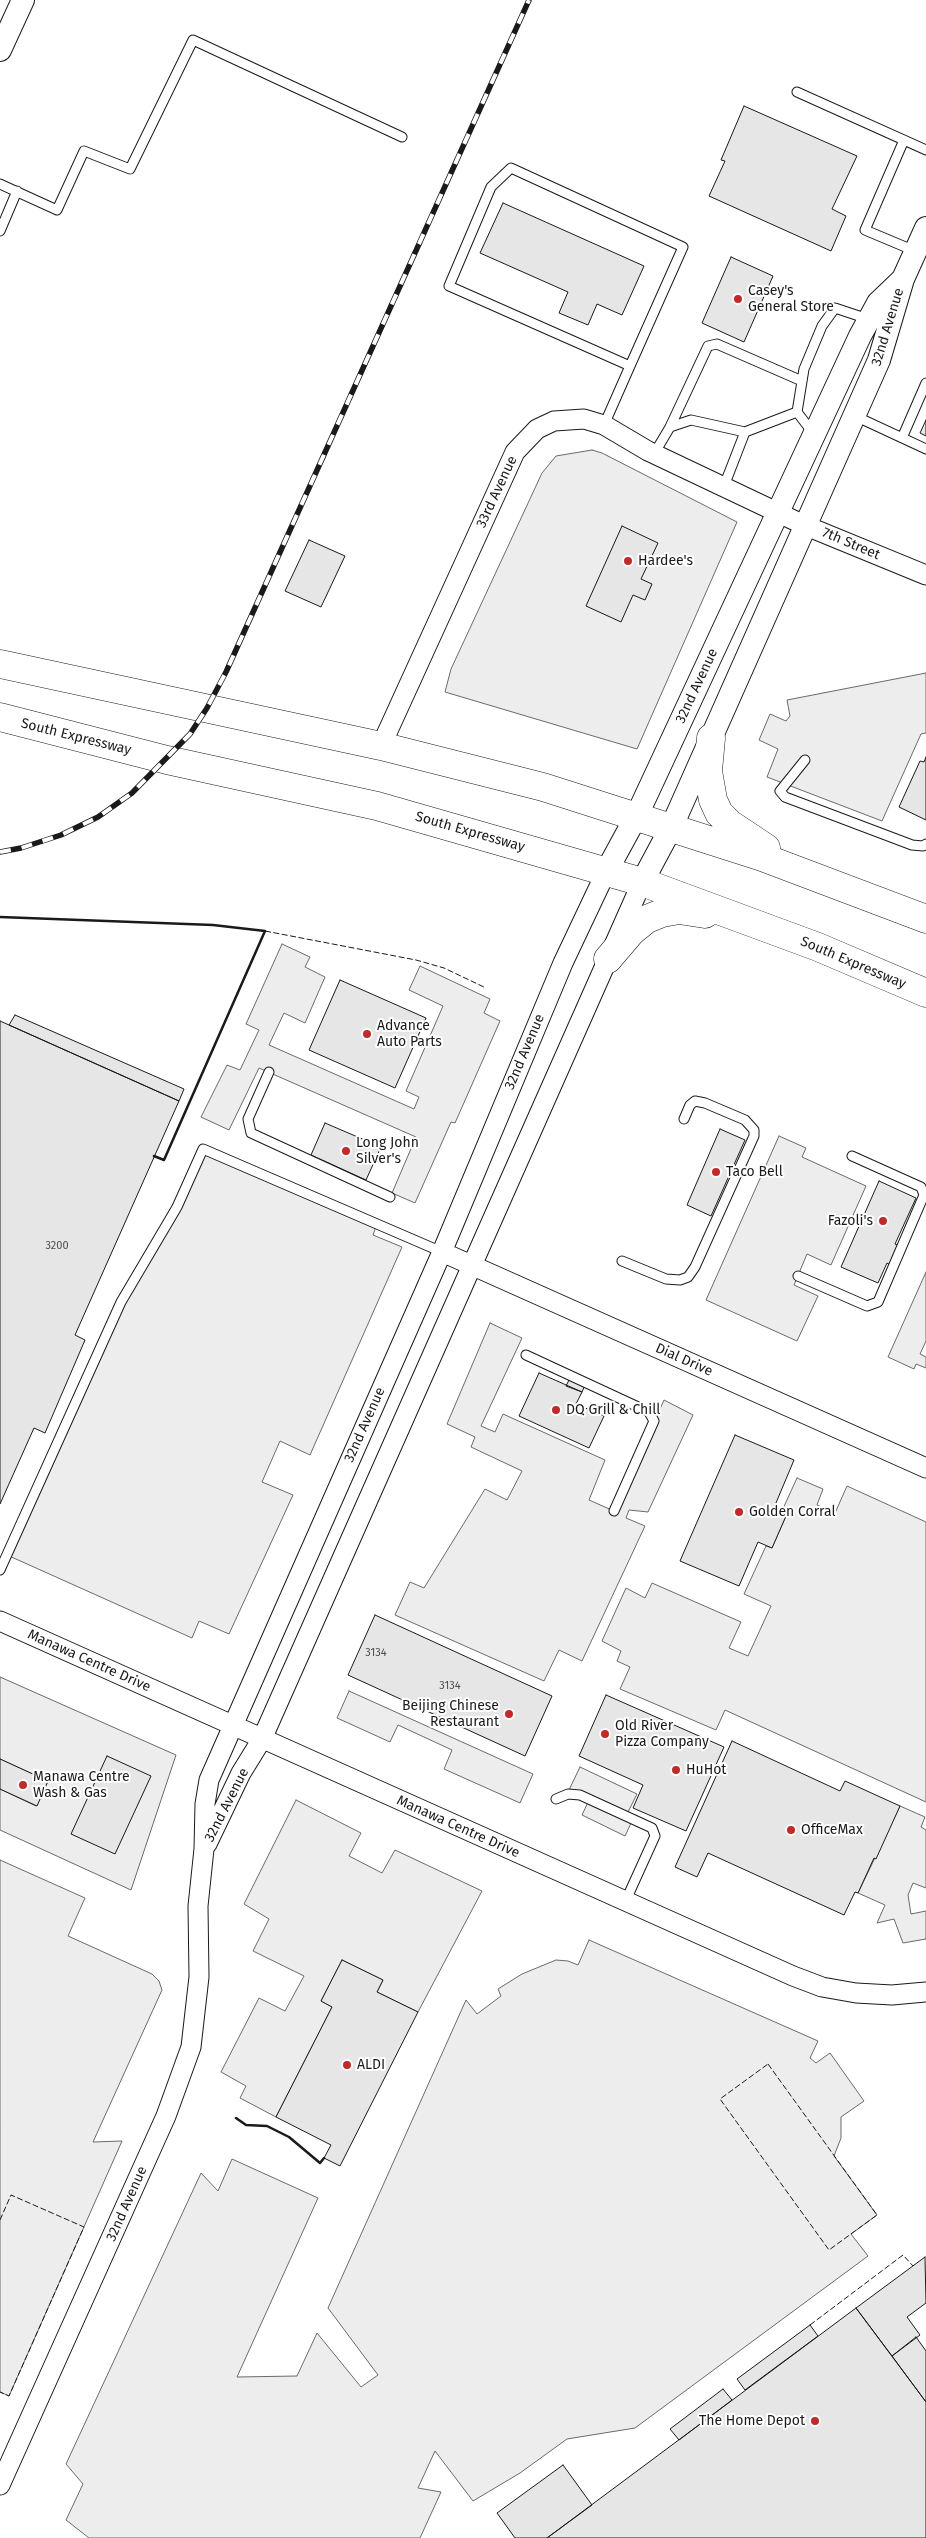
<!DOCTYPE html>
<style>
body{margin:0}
canvas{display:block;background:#fff}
</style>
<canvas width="926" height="2538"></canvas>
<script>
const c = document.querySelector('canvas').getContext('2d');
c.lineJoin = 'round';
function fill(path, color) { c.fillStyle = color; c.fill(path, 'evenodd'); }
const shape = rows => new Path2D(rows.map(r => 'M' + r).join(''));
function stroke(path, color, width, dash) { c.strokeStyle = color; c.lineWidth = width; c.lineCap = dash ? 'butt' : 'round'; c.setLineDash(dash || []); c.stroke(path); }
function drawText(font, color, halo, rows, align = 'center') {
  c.font = font + ' "Fira Sans",sans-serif'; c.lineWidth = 4; c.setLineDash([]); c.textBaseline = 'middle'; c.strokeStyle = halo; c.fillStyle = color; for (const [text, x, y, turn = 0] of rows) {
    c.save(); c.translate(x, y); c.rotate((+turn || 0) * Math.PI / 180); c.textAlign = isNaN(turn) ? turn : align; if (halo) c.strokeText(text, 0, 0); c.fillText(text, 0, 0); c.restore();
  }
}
const built = shape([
 [592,450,602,453,737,522,637,749,445,692,451,669,542,473,556,456,592,450],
 [926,673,926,733,921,734,882,821,767,777,778,749,759,740,770,714,786,721,790,716,787,700,926,673],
 [282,944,310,957,305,967,325,977,305,1023,284,1013,269,1045,414,1109,419,1097,406,1091,443,1006,409,990,420,966,490,999,484,1013,500,1021,455,1123,451,1122,415,1203,392,1193,416,1137,259,1068,229,1130,201,1117,227,1065,240,1070,259,1030,246,1024,282,944],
 [779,1136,806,1148,802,1157,866,1186,831,1265,807,1254,794,1285,818,1296,797,1341,706,1300,779,1136],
 [203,1149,377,1224,373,1235,402,1247,310,1455,280,1441,262,1482,293,1495,229,1634,199,1621,192,1638,7,1555,97,1354,203,1149],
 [926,1272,926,1341,920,1354,926,1357,926,1368,916,1364,914,1369,888,1357,926,1272],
 [490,1323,522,1338,481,1426,495,1432,503,1414,605,1460,589,1500,614,1511,664,1400,693,1415,648,1512,629,1510,626,1518,645,1526,582,1661,559,1650,544,1681,395,1615,410,1582,424,1588,485,1489,507,1500,522,1471,471,1447,475,1437,447,1424,490,1323],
 [797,1478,823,1489,817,1505,835,1513,847,1486,926,1522,926,1802,725,1710,716,1730,620,1689,630,1667,617,1661,621,1651,602,1641,626,1588,645,1598,652,1583,741,1622,729,1648,748,1656,771,1606,744,1594,766,1546,772,1548,786,1516,781,1513,797,1478],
 [0,1677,176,1755,131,1890,0,1830,0,1789,36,1806,48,1781,0,1759,0,1677],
 [349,1691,533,1774,520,1803,444,1769,452,1750,398,1725,390,1742,337,1718,349,1691],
 [580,1767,637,1794,626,1816,633,1819,625,1836,582,1815,589,1800,569,1790,580,1767],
 [296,1800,361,1833,349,1856,382,1873,395,1850,482,1891,418,2012,377,1992,383,1980,342,1960,321,2001,332,2007,276,2117,240,2098,246,2086,221,2072,259,1998,285,2011,304,1976,253,1951,269,1919,244,1904,296,1800],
 [900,1806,925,1817,921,1827,926,1830,926,1888,913,1883,908,1895,911,1914,926,1911,926,1939,903,1943,894,1919,877,1923,885,1905,858,1893,900,1806],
 [0,1860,85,1898,68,1936,152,1974,159,1981,162,1990,93,2142,122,2141,9,2396,0,2392,0,1860],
 [589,1940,818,2041,810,2058,816,2063,830,2053,864,2101,841,2117,841,2138,834,2156,877,2215,851,2234,868,2256,635,2428,567,2439,520,2473,473,2501,435,2451,418,2488,441,2492,420,2538,89,2538,66,2520,83,2484,66,2464,201,2173,218,2191,232,2159,318,2198,237,2377,297,2376,317,2333,361,2387,378,2375,328,2308,466,2000,477,2014,501,1996,498,1989,522,1974,556,1960,568,1961,578,1965,589,1940]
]);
const building = shape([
 [744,106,857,156,832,209,846,216,831,251,709,196,725,161,721,160,744,106],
 [503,203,644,266,622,315,597,304,588,325,559,313,568,292,480,253,503,203],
 [731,257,773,276,744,342,702,323,731,257],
 [926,420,926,436,920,433,926,420],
 [622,526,658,543,641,579,652,584,645,600,633,595,621,622,586,606,622,526],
 [309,540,345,556,321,607,285,591,309,540],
 [926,757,926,820,899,807,920,761,924,762,926,757],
 [340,980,426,1018,395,1088,309,1050,340,980],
 [15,1015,184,1089,179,1101,9,1025,15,1015],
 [0,1021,179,1101,75,1335,85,1340,45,1433,34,1428,0,1504,0,1021],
 [325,1123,381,1147,366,1180,311,1155,325,1123],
 [720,1129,745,1140,711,1216,687,1205,720,1129],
 [879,1181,916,1198,895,1244,901,1247,892,1266,887,1263,878,1283,841,1267,879,1181],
 [539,1373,582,1392,576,1404,604,1416,589,1448,519,1416,539,1373],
 [571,1376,586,1383,582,1392,566,1386,571,1376],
 [735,1435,794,1460,773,1510,786,1516,772,1548,758,1542,739,1586,680,1561,735,1435],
 [375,1615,552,1696,525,1756,348,1675,375,1615],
 [606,1695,724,1747,686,1831,633,1808,643,1785,579,1756,606,1695],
 [732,1741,840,1791,845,1781,900,1806,876,1859,874,1858,858,1893,855,1892,844,1915,708,1853,697,1877,675,1867,732,1741],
 [107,1756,151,1776,115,1854,71,1834,107,1756],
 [0,1759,48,1781,37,1806,0,1789,0,1759],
 [342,1960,383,1980,377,1992,418,2012,340,2166,324,2158,331,2145,276,2117,332,2007,321,2001,342,1960],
 [925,2257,926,2303,907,2317,920,2335,892,2356,856,2308,925,2257],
 [856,2308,926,2402,926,2538,547,2538,856,2308],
 [810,2325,818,2336,745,2390,737,2379,810,2325],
 [916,2337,926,2351,926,2402,892,2356,916,2337],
 [723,2389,732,2400,679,2440,670,2429,723,2389],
 [563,2465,592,2505,547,2538,515,2538,497,2513,563,2465]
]);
const service = shape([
 [797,92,926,150],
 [904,140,865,230,915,251],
 [0,184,57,210,84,151,130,169,193,40,402,137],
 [0,231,17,191],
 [855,416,926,449],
 [604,425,630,366,683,247,511,168,491,187,449,286,630,366],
 [670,427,708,346,717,344,802,381],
 [813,433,797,412,804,369,822,326,835,308,868,319],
 [902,438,926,383],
 [654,454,670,427,691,420,745,432],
 [724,486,745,432,797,412],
 [805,760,780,791,785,797,912,845,923,846,926,844],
 [269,1072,248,1119,251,1133,390,1197],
 [622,1261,666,1279,680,1280,688,1277,695,1267,754,1136,754,1130,745,1120,705,1103,695,1101,690,1105,684,1119],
 [798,1276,867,1306,878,1302,924,1195,921,1187,852,1156],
 [526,1355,649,1412,654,1421,614,1511],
 [0,1570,121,1302,177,1207,203,1149,442,1252],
 [556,1799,568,1794,580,1795,652,1828,655,1836,626,1900]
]);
const minor = shape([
 [381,746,515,452,537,429,554,421,584,419,604,425,648,451,804,525,926,575],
 [442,1252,926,1468],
 [0,1621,793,1976,822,1987,856,1993,892,1995,926,1992],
 [207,1844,241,1773,262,1739,642,882],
 [0,2485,166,2116,191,2047,199,1977,198,1906,204,1849,205,1804,209,1780,442,1252,563,963,606,872]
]);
const tertiary = shape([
 [0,50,23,0],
 [606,872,637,815,860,336,878,303,902,280],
 [642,882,672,826,879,360,903,279,926,228]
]);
const primary = shape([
 [0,664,381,746,543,787,762,857,926,919],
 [0,717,167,760,377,806,642,882,818,947,926,993],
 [711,738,708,771,713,800,719,813,730,824,766,848],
 [608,959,631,932,647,919,662,913,679,910,705,914]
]);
const rail = shape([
 [0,852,21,848,61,835,98,817,132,793,190,734,207,708,226,672,529,0]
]);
const fence = shape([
 [265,931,416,960,444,968,486,988],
 [768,2064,877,2215,829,2250,720,2099,768,2064],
 [0,2220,11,2195,84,2227,9,2396,0,2392],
 [810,2325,903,2255,913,2266]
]);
const wall = shape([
 [0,917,213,925,265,931,164,1160,154,1156],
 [236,2118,246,2125,267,2126,289,2137,320,2163,324,2158]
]);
const markers = [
 [738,299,5,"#c62828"],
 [628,561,5,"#c62828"],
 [367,1034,5,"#c62828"],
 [346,1151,5,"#c62828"],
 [716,1172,5,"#c62828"],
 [883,1221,5,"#c62828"],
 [556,1410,5,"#c62828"],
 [739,1512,5,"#c62828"],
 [509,1714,5,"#c62828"],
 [605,1734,5,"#c62828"],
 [676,1770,5,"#c62828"],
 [23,1785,5,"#c62828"],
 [791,1830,5,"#c62828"],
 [347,2065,5,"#c62828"],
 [815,2421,5,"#c62828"]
];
const numberNames = [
 ["3200",57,1246],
 ["3134",376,1653],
 ["3134",450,1686]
];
const poiNames = [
 ["Casey's",748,291],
 ["General Store",748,307],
 ["Hardee's",638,561],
 ["Advance",377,1026],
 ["Auto Parts",377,1042],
 ["Long John",356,1143],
 ["Silver's",356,1159],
 ["Taco Bell",726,1172],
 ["Fazoli's",873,1221,"right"],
 ["DQ Grill & Chill",566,1410],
 ["Golden Corral",749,1512],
 ["Beijing Chinese",499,1706,"right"],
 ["Restaurant",499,1722,"right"],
 ["Old River",615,1726],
 ["Pizza Company",615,1742],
 ["HuHot",686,1770],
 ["Manawa Centre",33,1777],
 ["Wash & Gas",33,1793],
 ["OfficeMax",801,1830],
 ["ALDI",357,2065],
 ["The Home Depot",805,2421,"right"]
];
const streetNames = [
 ["32nd Avenue",888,327,-73],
 ["33rd Avenue",497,492,-65],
 ["7th Street",851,544,23],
 ["32nd Avenue",697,686,-65],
 ["South Expressway",76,737,14],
 ["South Expressway",470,832,16],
 ["South Expressway",853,963,23],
 ["32nd Avenue",525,1052,-67],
 ["Dial Drive",684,1360,24],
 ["32nd Avenue",365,1425,-66],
 ["Manawa Centre Drive",89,1661,24],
 ["32nd Avenue",227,1805,-63],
 ["Manawa Centre Drive",458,1827,24],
 ["32nd Avenue",127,2204,-66]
];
fill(built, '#ededed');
stroke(built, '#6a6a6a', 1);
fill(building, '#e6e6e6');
stroke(building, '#1a1a1a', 1);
stroke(service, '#1a1a1a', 11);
stroke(minor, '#1a1a1a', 21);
stroke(tertiary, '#1a1a1a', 24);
stroke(primary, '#1a1a1a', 29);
stroke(service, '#fff', 9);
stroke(minor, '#fff', 19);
stroke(tertiary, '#fff', 22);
stroke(primary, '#fff', 28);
stroke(rail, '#1a1a1a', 5.5);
stroke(rail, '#fff', 4, [11]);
stroke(fence, '#1a1a1a', 1, [6, 2.5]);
stroke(wall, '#1a1a1a', 2.5);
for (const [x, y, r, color] of markers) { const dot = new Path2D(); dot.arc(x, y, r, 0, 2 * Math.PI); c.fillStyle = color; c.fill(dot); stroke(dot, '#fff', 2); }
drawText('11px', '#4d4d4d', null, numberNames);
drawText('14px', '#1a1a1a', '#fff', poiNames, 'left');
drawText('14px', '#1a1a1a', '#fff', streetNames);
</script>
